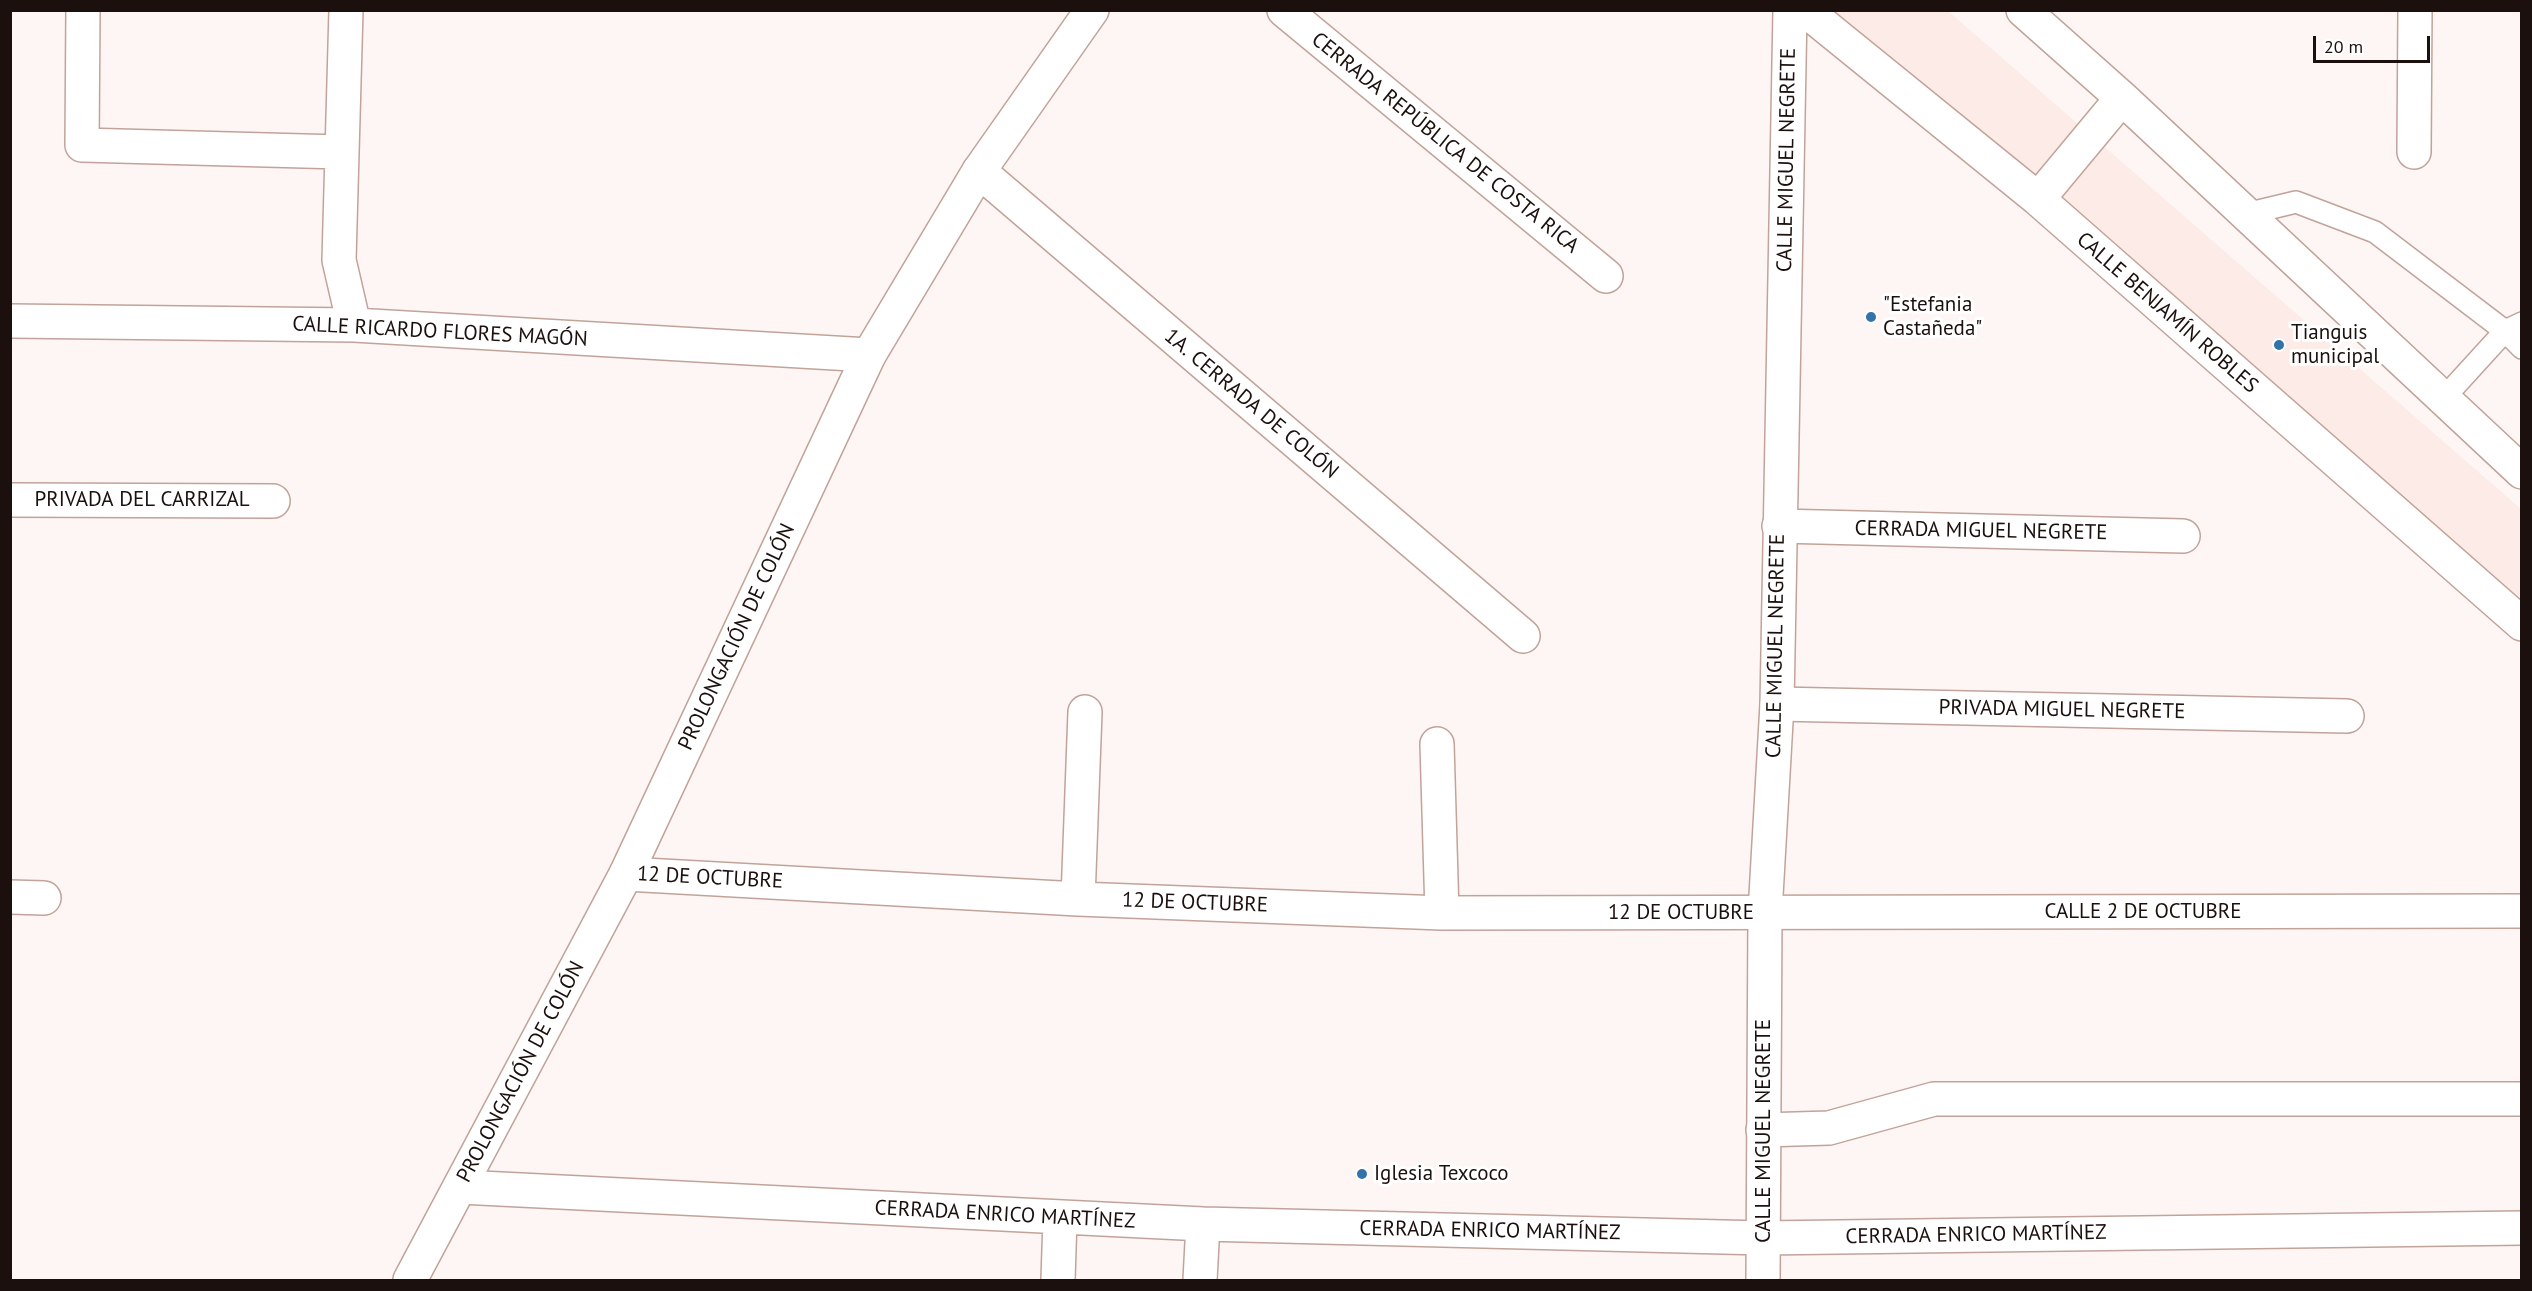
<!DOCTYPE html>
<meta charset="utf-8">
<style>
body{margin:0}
#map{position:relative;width:2532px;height:1291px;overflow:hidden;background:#fdf6f4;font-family:"PT Sans",sans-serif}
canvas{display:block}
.frame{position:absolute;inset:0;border:12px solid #1b100d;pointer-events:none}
.scale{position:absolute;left:2313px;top:36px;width:117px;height:27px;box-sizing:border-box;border:3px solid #1b100d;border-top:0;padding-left:8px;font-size:18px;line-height:21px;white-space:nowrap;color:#1b100d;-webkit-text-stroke:4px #fff;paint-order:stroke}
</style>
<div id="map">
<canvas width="2532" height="1291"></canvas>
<div class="frame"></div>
<div class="scale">20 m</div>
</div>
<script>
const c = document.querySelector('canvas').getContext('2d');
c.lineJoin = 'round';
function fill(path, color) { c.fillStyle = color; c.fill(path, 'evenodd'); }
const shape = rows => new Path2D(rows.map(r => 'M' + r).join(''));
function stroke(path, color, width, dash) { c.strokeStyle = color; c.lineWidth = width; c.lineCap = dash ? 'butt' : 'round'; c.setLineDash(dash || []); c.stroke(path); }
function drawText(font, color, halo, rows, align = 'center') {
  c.font = font + ' "PT Sans",sans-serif'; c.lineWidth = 6; c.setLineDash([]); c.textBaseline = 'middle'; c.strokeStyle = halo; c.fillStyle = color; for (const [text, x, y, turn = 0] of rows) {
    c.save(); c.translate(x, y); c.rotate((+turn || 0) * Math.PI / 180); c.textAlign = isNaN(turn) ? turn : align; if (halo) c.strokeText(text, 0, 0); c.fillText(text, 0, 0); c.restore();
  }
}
const built = shape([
 [1833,11,1948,11,2521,509,2521,598]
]);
const lane = shape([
 [2246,214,2296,202,2375,232,2505,331,2522,323],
 [2443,399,2505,331,2522,348]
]);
const street = shape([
 [83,10,82,145,341,152],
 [346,10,339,260,354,325],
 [1284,10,1606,276],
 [2414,152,2415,10],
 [979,171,1523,636],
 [10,321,354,325,869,355],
 [10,500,273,501],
 [1779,526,2183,536],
 [1777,704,2347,716],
 [1437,744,1442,913],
 [626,874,1078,899,1442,913,2522,911],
 [10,897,44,898],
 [1078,899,1085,712],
 [1763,1130,1829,1128,1934,1099,2522,1099],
 [460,1187,1203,1224,1763,1238,2522,1228],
 [1058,1280,1060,1218],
 [1200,1280,1203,1224]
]);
const secondary = shape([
 [1805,10,2038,199,2522,624],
 [2023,10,2122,98,2522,472],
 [2038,199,2122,98],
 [410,1280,626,874,869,355,979,171,1092,10],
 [1763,1280,1765,913,1777,704,1790,10]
]);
const markers = [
 [1871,317,6,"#3373a9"],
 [2279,345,6,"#3373a9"],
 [1362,1174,6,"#3373a9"]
];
const streetNames = [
 ["CERRADA REPÚBLICA DE COSTA RICA",1445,143,39],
 ["CALLE MIGUEL NEGRETE",1787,160,-89],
 ["CALLE BENJAMÍN ROBLES",2167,313,41],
 ["CALLE RICARDO FLORES MAGÓN",440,332,3],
 ["1A. CERRADA DE COLÓN",1251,404,40],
 ["PRIVADA DEL CARRIZAL",142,500],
 ["CERRADA MIGUEL NEGRETE",1981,531,1],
 ["PROLONGACIÓN DE COLÓN",737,637,-65],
 ["CALLE MIGUEL NEGRETE",1776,646,-89],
 ["PRIVADA MIGUEL NEGRETE",2062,710,1],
 ["12 DE OCTUBRE",710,878,3],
 ["12 DE OCTUBRE",1195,903,2],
 ["CALLE 2 DE OCTUBRE",2143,912],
 ["12 DE OCTUBRE",1681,913],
 ["PROLONGACIÓN DE COLÓN",521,1072,-62],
 ["CALLE MIGUEL NEGRETE",1764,1131,-90],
 ["CERRADA ENRICO MARTÍNEZ",1005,1215,3],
 ["CERRADA ENRICO MARTÍNEZ",1490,1231,1],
 ["CERRADA ENRICO MARTÍNEZ",1976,1235,-1]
];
const poiNames = [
 ["\"Estefania",1883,305],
 ["Castañeda\"",1883,329],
 ["Tianguis",2291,333],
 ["municipal",2291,357],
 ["Iglesia Texcoco",1374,1174]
];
fill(built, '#fcebe6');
stroke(lane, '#c2a399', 24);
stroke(street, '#c2a399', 36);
stroke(secondary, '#c2a399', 36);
stroke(lane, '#fff', 21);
stroke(street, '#fff', 33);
stroke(secondary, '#fff', 33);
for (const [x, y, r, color] of markers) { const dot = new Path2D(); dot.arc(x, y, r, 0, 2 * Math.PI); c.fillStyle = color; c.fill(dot); stroke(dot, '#fff', 2); }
drawText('21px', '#1b100d', '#fff', streetNames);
drawText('21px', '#1b100d', '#fff', poiNames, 'left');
</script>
